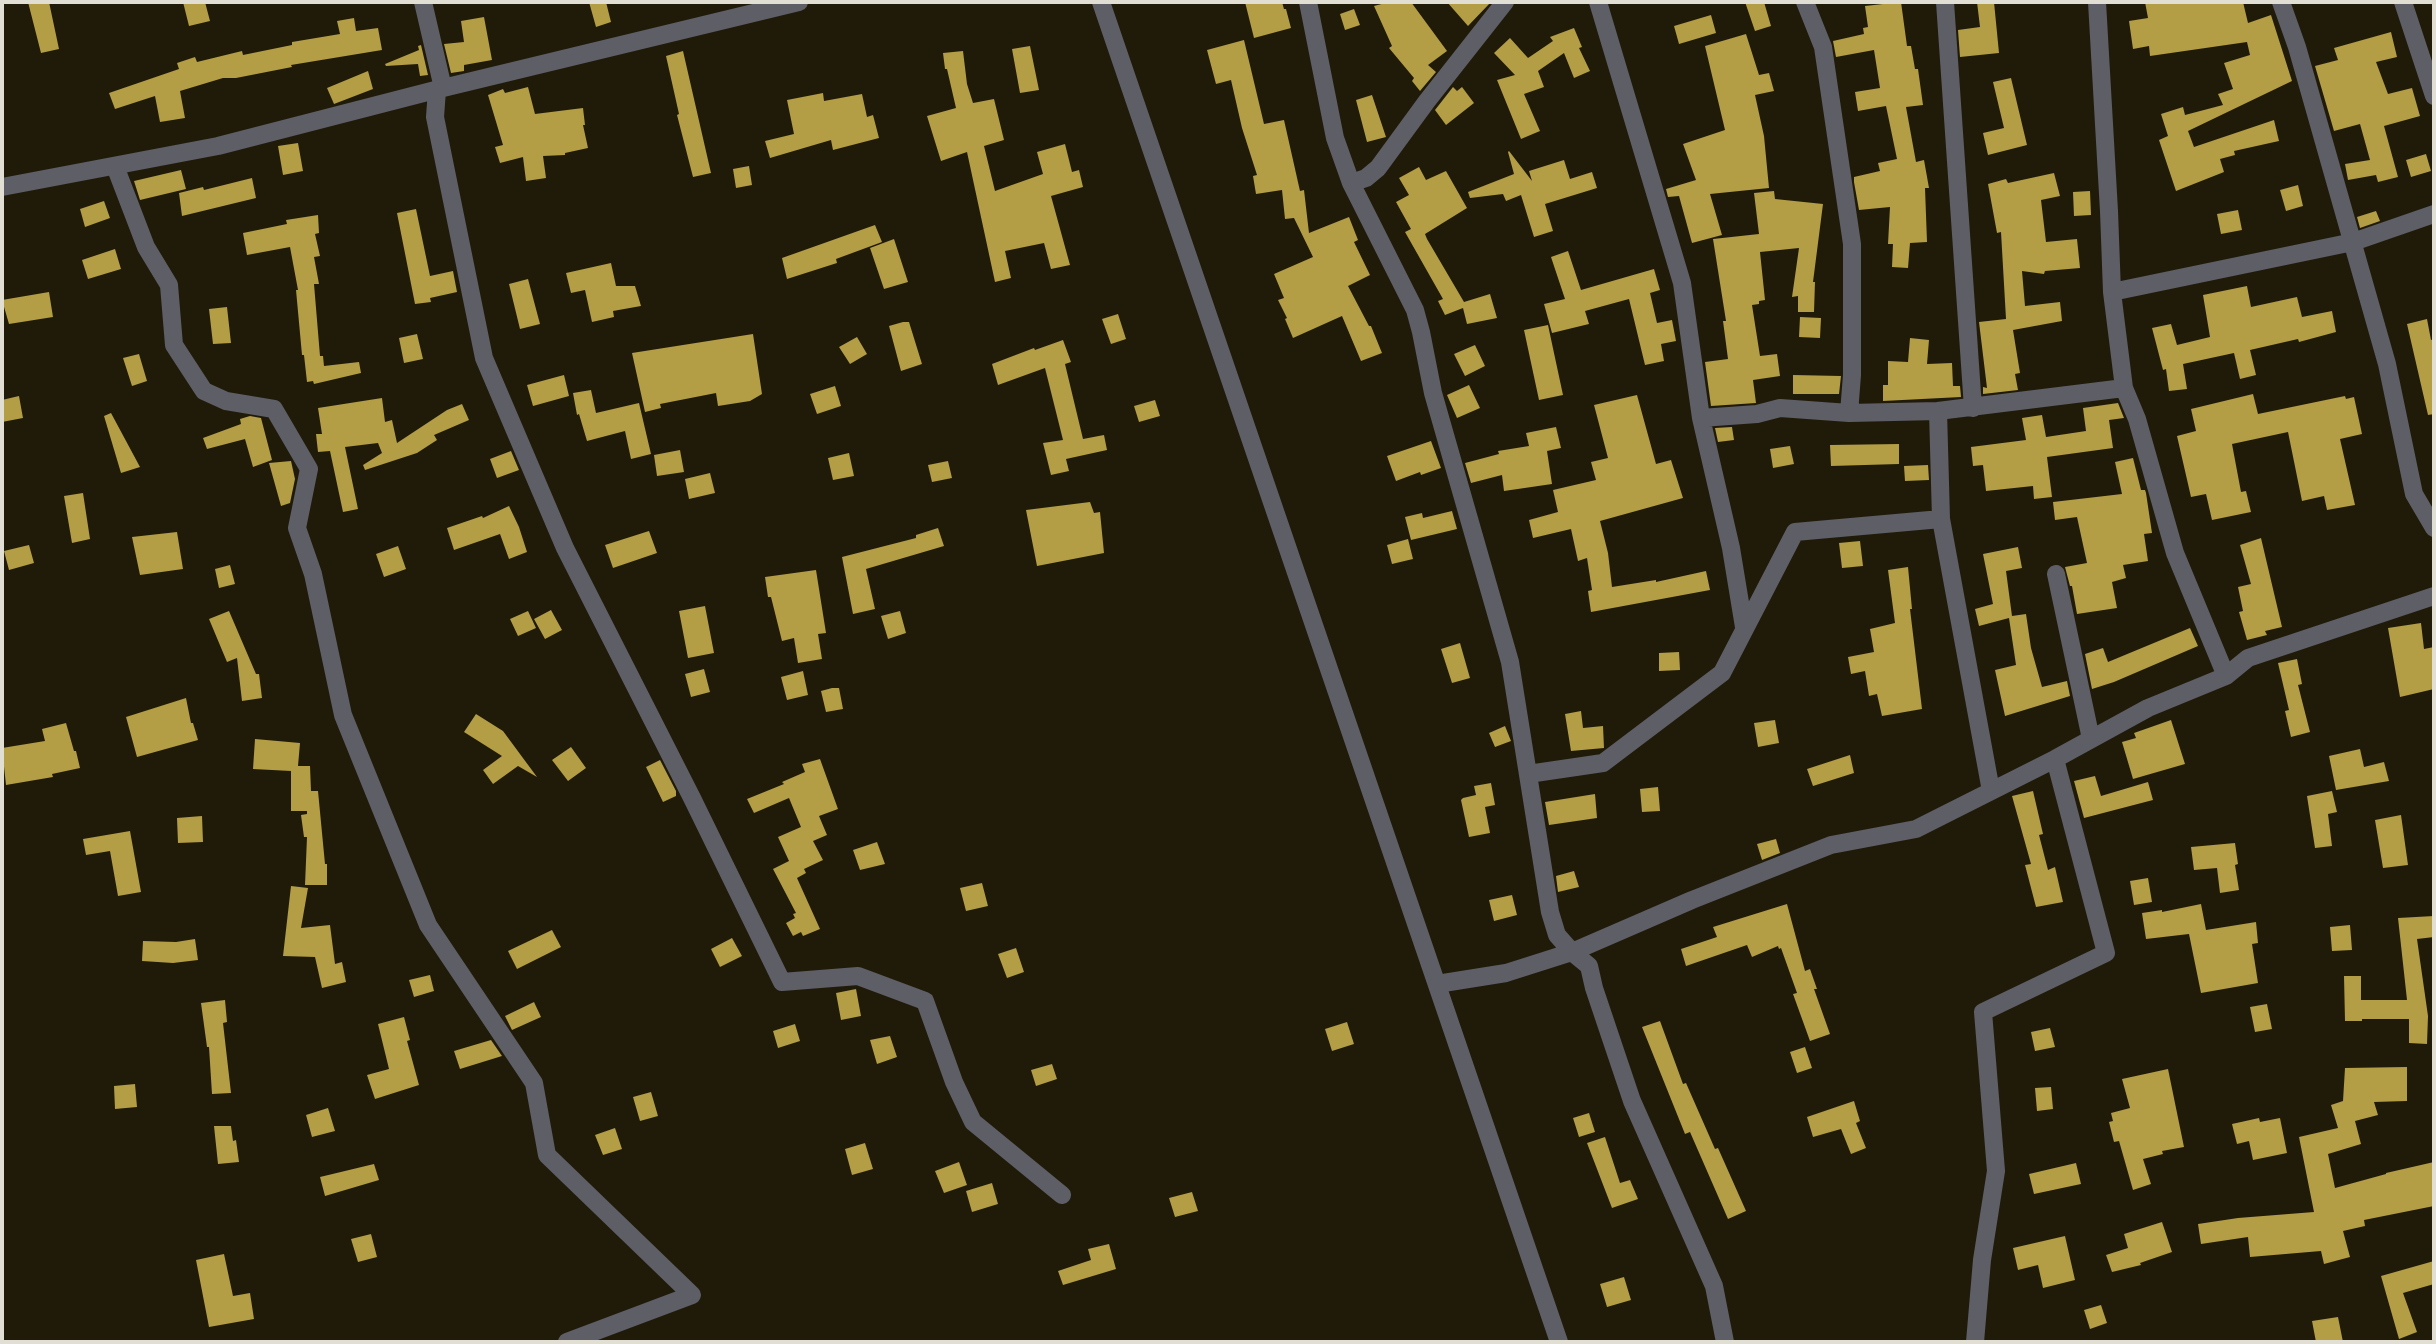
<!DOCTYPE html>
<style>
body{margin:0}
#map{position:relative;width:2436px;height:1344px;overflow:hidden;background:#201b09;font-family:"Nunito Sans",sans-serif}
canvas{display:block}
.frame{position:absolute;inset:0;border:4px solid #e1ded3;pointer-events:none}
</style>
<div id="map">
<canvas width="2436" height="1344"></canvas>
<div class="frame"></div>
</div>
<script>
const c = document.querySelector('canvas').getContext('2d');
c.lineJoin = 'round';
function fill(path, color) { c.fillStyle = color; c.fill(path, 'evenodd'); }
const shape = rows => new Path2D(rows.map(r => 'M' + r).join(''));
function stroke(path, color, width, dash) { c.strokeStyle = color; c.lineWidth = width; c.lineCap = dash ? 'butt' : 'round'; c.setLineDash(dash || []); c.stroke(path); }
const building = shape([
 [28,2,49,2,59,49,41,53],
 [183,2,205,2,210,21,189,26],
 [589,2,606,2,611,22,596,27],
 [1245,2,1282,2,1284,9,1286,9,1291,28,1254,38],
 [1389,2,1411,2,1447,51,1428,65,1436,72,1420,91,1412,81,1414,78,1389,48,1392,46,1374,6],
 [1447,2,1491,2,1468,26],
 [1745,2,1764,2,1771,26,1755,31],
 [1901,2,1907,46,1911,46,1915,69,1918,69,1923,105,1906,107,1916,162,1924,160,1929,188,1925,188,1927,242,1910,243,1908,268,1892,267,1893,244,1888,244,1890,207,1859,210,1854,182,1854,177,1880,171,1878,163,1897,159,1886,106,1858,111,1855,92,1880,88,1874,50,1836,57,1833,41,1864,34,1863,28,1868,27,1865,6],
 [1977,2,1994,2,1999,53,1960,57,1958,30,1980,27],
 [2145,2,2243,2,2248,23,2271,15,2292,81,2188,131,2194,147,2274,120,2279,141,2234,151,2235,155,2220,159,2224,172,2176,191,2159,140,2168,136,2161,114,2183,107,2185,115,2223,105,2218,94,2233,89,2224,63,2250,55,2247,42,2150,56,2149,46,2133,49,2129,21,2148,18],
 [1354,9,1360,25,1345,30,1340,14],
 [1711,15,1716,33,1679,44,1674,26],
 [484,17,492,60,464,65,464,71,451,73,444,44,464,42,461,21],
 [354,18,356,31,378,28,382,50,291,65,292,67,236,78,223,78,180,91,185,118,160,122,155,96,115,109,109,93,179,69,177,63,195,57,197,62,242,51,243,55,292,45,292,42,340,34,337,21],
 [1574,28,1582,47,1579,48,1590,71,1574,78,1564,53,1538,71,1544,87,1524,94,1540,131,1521,139,1497,80,1515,75,1494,53,1510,38,1528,58,1553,41,1550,37],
 [2391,32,2397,57,2376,62,2388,94,2412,88,2420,116,2384,126,2398,177,2378,182,2376,175,2348,180,2345,164,2370,160,2360,124,2334,131,2315,66,2338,60,2334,48],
 [1746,34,1759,75,1769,73,1774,91,1755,95,1764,136,1769,188,1710,194,1722,235,1692,243,1679,196,1668,197,1666,189,1696,180,1683,144,1725,130,1705,46],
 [1244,40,1264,124,1284,120,1300,191,1304,190,1309,233,1349,217,1358,240,1354,242,1370,275,1348,286,1369,326,1371,326,1382,353,1361,361,1342,316,1293,338,1285,319,1287,318,1278,300,1284,298,1274,274,1313,257,1294,218,1285,219,1282,190,1256,194,1253,176,1257,175,1242,128,1231,80,1216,84,1207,50],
 [421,45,428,75,420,76,418,64,386,66,385,64,419,50,418,46],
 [1030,46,1039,90,1020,93,1012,49],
 [683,51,711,173,693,177,677,115,679,114,666,56],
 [963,51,967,84,973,103,994,99,1004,140,984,146,995,191,1043,174,1037,152,1065,144,1072,172,1079,170,1083,187,1051,196,1070,265,1051,269,1044,243,1005,251,1011,278,995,282,967,152,941,161,927,116,956,108,947,69,945,69,943,53],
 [368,71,373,89,334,104,327,88],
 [2011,78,2027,145,1988,155,1983,133,2004,128,1993,82],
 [528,87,535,114,583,108,585,125,583,125,588,148,565,153,565,155,543,156,546,178,526,181,523,157,500,163,495,147,503,145,488,95,503,89,505,93],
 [1453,87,1457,91,1462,87,1474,103,1446,125,1435,110],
 [823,93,824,101,862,94,867,117,873,115,879,138,833,150,831,140,770,158,765,141,794,134,787,100],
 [1372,95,1386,137,1367,142,1356,100],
 [298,143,303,171,283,175,278,146],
 [1509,151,1532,181,1529,171,1564,160,1570,179,1592,172,1597,188,1545,204,1553,231,1534,237,1521,195,1506,201,1503,194,1470,198,1468,192,1514,174,1508,152],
 [2426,154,2431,171,2411,177,2406,160],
 [749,166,752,185,736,188,733,169],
 [1419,167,1426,180,1446,171,1467,208,1425,234,1427,239,1464,302,1490,294,1497,318,1467,324,1463,308,1445,315,1438,301,1443,299,1405,232,1411,229,1396,202,1409,195,1399,178],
 [181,170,186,189,140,200,134,181],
 [2054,173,2060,196,2041,200,2046,242,2077,239,2080,268,2045,271,2044,274,2022,271,2025,306,2060,302,2062,321,2013,330,2020,373,2015,374,2018,390,1983,394,1983,387,1987,388,1979,322,2006,319,2001,232,1997,233,1988,184,2006,179,2008,183],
 [252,178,256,198,182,216,179,193,203,187,204,190],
 [2298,185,2303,206,2286,211,2280,190],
 [1774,191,1775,199,1823,204,1813,282,1815,282,1814,312,1798,312,1798,296,1792,297,1799,248,1760,252,1765,300,1759,301,1759,304,1752,305,1760,356,1777,354,1780,376,1753,380,1756,403,1711,406,1705,362,1728,359,1723,321,1726,321,1713,239,1759,234,1754,193],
 [2090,191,2091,215,2074,216,2073,192],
 [104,201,110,218,85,227,80,209],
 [416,209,430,276,453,271,457,292,430,298,431,302,415,304,397,213],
 [2238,210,2242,230,2221,234,2217,214],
 [2376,211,2380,221,2360,228,2357,217],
 [318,215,319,233,315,234,320,256,314,257,319,284,314,284,320,356,323,356,324,366,359,362,361,373,314,384,313,381,307,382,304,355,302,355,296,290,298,290,290,247,247,255,243,233,287,224,286,220],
 [875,225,882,242,836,259,837,263,787,279,782,258],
 [894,239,908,282,884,289,870,248],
 [115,249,121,269,88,279,82,260],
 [1568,251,1581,290,1654,269,1660,290,1650,293,1657,323,1672,320,1676,341,1661,344,1664,361,1645,365,1629,299,1585,311,1589,324,1552,333,1544,304,1565,299,1551,257],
 [611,263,616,286,635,286,641,306,613,311,614,317,592,322,585,290,571,293,566,273],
 [528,279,540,324,520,329,509,284],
 [2247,286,2251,307,2297,297,2302,317,2332,311,2336,332,2299,342,2298,339,2250,350,2256,375,2240,379,2234,353,2183,364,2187,389,2169,391,2166,369,2163,370,2152,328,2171,324,2177,345,2210,337,2203,295],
 [49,292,53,317,9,324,2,300],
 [227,307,231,343,213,344,209,309],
 [1118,314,1126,339,1111,344,1102,319],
 [1800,317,1821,318,1820,338,1799,337],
 [2427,319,2431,340,2434,339,2434,414,2428,415,2407,324],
 [903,322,909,322,922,364,901,371,889,326],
 [1548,325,1563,395,1539,400,1524,330],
 [417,334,423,359,404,363,399,338],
 [753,334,762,394,750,401,718,406,716,393,660,404,661,408,645,412,632,353],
 [857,337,867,354,850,364,839,347],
 [1910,338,1929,340,1927,364,1952,363,1953,386,1960,386,1961,397,1883,401,1883,385,1888,385,1888,361,1908,362],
 [1063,340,1071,362,1065,364,1083,439,1104,435,1107,450,1066,459,1069,471,1051,475,1043,443,1063,440,1045,368,998,385,992,364,1034,348,1035,350],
 [1475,345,1485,366,1465,376,1454,354],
 [139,354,147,381,132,386,123,358],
 [564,375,569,396,533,406,527,385],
 [1793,375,1841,376,1839,394,1793,394],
 [1469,385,1480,408,1457,418,1447,395],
 [835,386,841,406,817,414,810,394],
 [591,390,596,413,639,403,651,454,631,459,625,431,587,441,579,414,577,415,573,393],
 [2253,394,2258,414,2345,396,2346,399,2354,397,2362,434,2340,439,2355,505,2327,510,2324,496,2302,501,2288,432,2232,444,2241,492,2246,491,2251,512,2212,520,2206,494,2191,497,2177,436,2196,431,2191,409],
 [1637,395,1656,464,1671,460,1683,498,1600,521,1608,553,1612,587,1656,580,1656,582,1706,571,1710,590,1591,612,1588,591,1592,590,1587,558,1578,561,1571,529,1533,538,1529,520,1558,512,1553,490,1596,480,1591,462,1608,458,1594,405],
 [19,396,23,418,2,422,2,400],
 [382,398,385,422,392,420,397,443,447,410,462,404,469,420,434,435,437,440,417,453,365,470,363,465,382,453,378,443,345,447,358,509,343,512,330,451,318,452,316,434,322,434,318,408],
 [1155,400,1160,416,1139,422,1134,406],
 [2118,403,2124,418,2109,420,2113,448,2047,457,2052,497,2034,499,2033,486,1986,491,1983,465,1973,466,1971,447,2026,440,2022,418,2042,415,2046,437,2086,431,2083,408],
 [111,413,140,467,121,473,104,416],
 [250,416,261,418,272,460,253,467,245,439,207,449,203,438,241,424,240,419],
 [1556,427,1561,448,1547,451,1552,484,1504,491,1502,475,1471,483,1465,463,1499,454,1498,451,1529,446,1526,433],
 [1732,427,1734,440,1718,442,1715,428],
 [1431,441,1441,468,1421,475,1420,472,1396,481,1387,456],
 [1899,444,1899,464,1831,466,1830,445],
 [1790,446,1794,464,1773,468,1770,449],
 [680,450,684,472,657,476,654,455],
 [511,451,519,470,497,478,490,459],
 [849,453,854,476,833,480,828,458],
 [2133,458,2141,490,2145,490,2146,493,2152,533,2144,534,2148,561,2123,565,2126,578,2112,582,2117,608,2077,614,2072,586,2070,586,2065,567,2087,563,2077,517,2055,520,2053,502,2122,494,2115,462],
 [291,461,295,479,290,503,281,506,269,463],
 [948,461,952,478,932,482,928,465],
 [1928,465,1929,480,1905,481,1904,466],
 [710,473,715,493,689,499,685,479],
 [83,493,90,539,72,543,64,496],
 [1090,502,1094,513,1100,512,1104,553,1037,566,1026,510],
 [509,506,519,527,527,552,509,559,500,534,454,550,447,528,482,516,483,518],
 [1452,511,1457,529,1411,540,1405,517,1422,513,1423,518],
 [938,528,944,546,866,569,875,609,853,614,842,557,916,538,916,535],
 [649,531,657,553,613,568,605,545],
 [177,532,183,569,140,575,132,537],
 [2261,538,2282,627,2265,631,2267,635,2247,640,2239,612,2243,611,2238,587,2251,584,2240,545],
 [1408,539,1413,559,1392,564,1387,545],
 [1860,541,1863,566,1842,568,1839,543],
 [29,545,34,563,9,570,4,551],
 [398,546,406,569,384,577,376,554],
 [2018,547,2022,568,2006,571,2012,616,2026,614,2031,648,2042,687,2067,681,2070,696,2005,716,1995,670,2016,665,2009,618,1979,626,1975,609,1993,604,1983,554],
 [230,565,235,584,219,588,215,569],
 [1908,567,1912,609,1910,609,1922,709,1882,716,1877,694,1869,696,1865,671,1851,674,1848,657,1874,652,1870,629,1895,623,1888,570],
 [816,570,826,633,818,634,822,659,798,663,794,638,782,641,771,597,768,597,765,577],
 [705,606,714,653,688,658,679,611],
 [551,610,562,630,545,639,534,619],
 [229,611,256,674,259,674,262,698,242,701,237,658,227,662,209,619],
 [528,611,536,628,518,636,510,619],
 [900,611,906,633,888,639,881,616],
 [2421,623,2424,649,2434,647,2434,689,2400,697,2388,628],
 [2190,628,2198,646,2114,682,2092,689,2085,654,2103,648,2108,662],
 [1460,643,1470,678,1452,683,1441,649],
 [1679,652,1680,670,1659,671,1659,653],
 [2297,659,2302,684,2298,685,2310,732,2291,737,2285,711,2289,710,2278,663],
 [704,669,710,692,691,697,685,674],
 [803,671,808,695,787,700,781,677],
 [832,688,839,688,843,709,826,712,821,691],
 [186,698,191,723,193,723,198,740,137,757,126,717],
 [1581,711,1583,728,1603,726,1604,748,1571,751,1565,714],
 [476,714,503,731,537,777,518,766,493,784,483,770,502,756,464,732],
 [1775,720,1779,743,1758,747,1754,723],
 [2171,720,2185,764,2133,779,2122,742,2136,738,2134,733],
 [66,723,74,751,76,751,80,768,52,774,53,777,6,785,2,748,45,741,42,729],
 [1505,726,1511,741,1495,747,1489,733],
 [255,739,300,743,298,766,310,766,311,791,318,791,325,864,327,864,327,885,305,885,307,837,304,837,301,815,307,814,307,811,291,811,291,771,253,769],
 [571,747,586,768,568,781,552,760],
 [2360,749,2364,767,2384,762,2389,781,2336,790,2329,756],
 [1850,755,1854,773,1813,786,1807,769],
 [820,759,838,809,819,816,827,835,813,841,823,860,804,869,806,873,797,878,820,929,803,936,801,932,793,936,786,923,795,918,793,914,796,913,773,869,789,861,778,837,801,827,789,798,754,813,747,799,784,784,782,782,805,772,802,764],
 [660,760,676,791,676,796,663,802,646,767],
 [2095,776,2101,796,2148,782,2153,800,2084,818,2074,781],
 [1491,783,1495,805,1485,807,1490,833,1469,837,1461,800,1463,798,1476,795,1474,786],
 [1658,787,1660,811,1642,812,1640,789],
 [2033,791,2043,834,2039,835,2048,870,2055,867,2063,902,2036,907,2025,865,2031,864,2012,796],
 [2332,791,2337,812,2328,814,2332,846,2315,848,2307,796],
 [1595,794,1597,818,1549,825,1545,802],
 [2401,815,2408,865,2383,868,2375,820],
 [202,816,203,842,178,843,177,818],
 [130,831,141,892,118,896,110,851,86,855,83,839],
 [1776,839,1780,853,1762,860,1757,844],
 [877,842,885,864,860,870,853,850],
 [2235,843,2238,864,2235,865,2239,890,2220,893,2217,868,2194,870,2191,847],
 [1574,871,1579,887,1558,892,1556,876],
 [2148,878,2152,902,2134,905,2130,881],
 [982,883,988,906,966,911,960,888],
 [291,886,308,888,301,928,330,925,335,964,342,962,346,982,322,988,315,957,283,956],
 [1512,895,1517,915,1494,921,1489,900],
 [1787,904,1805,971,1810,969,1817,989,1814,989,1830,1034,1810,1041,1793,994,1797,993,1781,948,1779,949,1778,946,1752,957,1747,945,1686,966,1681,949,1717,937,1713,927],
 [2201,904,2206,930,2256,922,2258,943,2252,944,2258,983,2201,993,2189,934,2146,939,2142,913,2162,910,2162,912],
 [2434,916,2434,937,2417,939,2428,1016,2427,1044,2409,1043,2409,1019,2362,1019,2362,1021,2345,1021,2344,976,2361,976,2361,1000,2407,1000,2398,918],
 [2350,925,2352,950,2332,951,2330,927],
 [552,930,561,947,517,969,508,951],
 [732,938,742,956,720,967,711,949],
 [195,939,198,960,173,963,142,961,143,941,176,942],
 [1016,948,1024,972,1007,978,998,954],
 [430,975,434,991,414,997,409,980],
 [856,989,861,1016,841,1020,836,993],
 [225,1000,227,1022,223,1023,231,1093,212,1094,209,1047,207,1047,201,1003],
 [534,1002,541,1017,512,1030,505,1016],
 [2267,1004,2272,1029,2255,1032,2250,1007],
 [404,1017,410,1040,407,1041,419,1085,375,1099,367,1075,389,1069,378,1024],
 [1660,1021,1683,1084,1686,1083,1715,1149,1718,1148,1746,1211,1728,1219,1690,1132,1685,1134,1642,1027],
 [1347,1022,1354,1044,1332,1051,1325,1029],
 [795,1024,800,1041,778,1048,773,1031],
 [2050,1028,2055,1047,2035,1051,2031,1032],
 [890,1036,897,1057,877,1064,870,1040],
 [491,1040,502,1056,460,1069,454,1051],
 [1805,1047,1812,1068,1797,1073,1790,1052],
 [1052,1064,1057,1079,1036,1086,1031,1070],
 [2407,1067,2407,1101,2374,1102,2378,1115,2355,1121,2361,1144,2328,1154,2335,1188,2386,1174,2386,1173,2434,1162,2434,1206,2364,1220,2365,1226,2343,1231,2350,1257,2324,1264,2321,1251,2250,1257,2248,1237,2201,1244,2198,1224,2238,1218,2314,1212,2299,1137,2338,1128,2331,1105,2343,1101,2345,1068],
 [2168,1069,2184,1147,2162,1151,2163,1154,2143,1159,2151,1184,2133,1190,2119,1141,2114,1142,2109,1122,2113,1121,2111,1113,2130,1108,2122,1079],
 [135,1084,137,1107,115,1109,114,1086],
 [2051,1087,2053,1109,2037,1111,2035,1088],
 [651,1092,658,1116,640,1121,633,1097],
 [1854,1101,1860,1121,1856,1123,1866,1148,1851,1154,1841,1129,1813,1137,1807,1117],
 [328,1108,335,1131,312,1137,306,1115],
 [1589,1113,1595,1132,1579,1137,1573,1118],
 [2259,1118,2260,1122,2280,1118,2287,1153,2253,1160,2249,1141,2237,1144,2232,1124],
 [214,1126,231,1126,233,1141,236,1140,239,1162,218,1164],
 [615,1128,622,1149,603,1155,595,1135],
 [1605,1137,1620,1183,1630,1180,1638,1199,1612,1208,1587,1143],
 [865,1143,873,1169,852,1175,845,1149],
 [959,1162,967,1185,944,1193,935,1171],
 [2076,1163,2081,1184,2034,1194,2029,1174],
 [374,1164,379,1180,325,1196,320,1177],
 [992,1183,998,1204,972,1212,966,1191],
 [1192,1192,1198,1211,1175,1217,1169,1198],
 [2162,1222,2172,1252,2140,1263,2141,1265,2112,1272,2106,1255,2128,1248,2124,1234],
 [371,1234,377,1257,358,1262,351,1239],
 [2065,1236,2075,1280,2043,1288,2038,1265,2018,1270,2013,1248],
 [1109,1244,1116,1269,1063,1285,1058,1271,1091,1260,1088,1249],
 [224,1254,233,1296,250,1293,254,1319,209,1327,196,1260],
 [2434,1261,2434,1284,2403,1293,2417,1332,2399,1339,2381,1276],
 [1624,1277,1631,1300,1607,1307,1600,1284],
 [2101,1305,2107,1323,2090,1329,2084,1310],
 [2338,1317,2343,1342,2316,1342,2312,1321]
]);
const minor = shape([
 [423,2,443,88],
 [1101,2,1559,1342],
 [1308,2,1335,138,1351,183,1415,310,1421,332,1433,393,1510,662,1550,912,1557,935,1572,952,1692,900,1831,845,1916,829,2055,759,2148,708,2226,676,2248,658,2434,596],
 [1598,2,1682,283,1701,418,1731,548,1744,627],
 [1805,2,1823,47,1852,244,1852,375,1849,413],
 [1945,2,1973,408],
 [2097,2,2109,211,2112,292,2124,388,2137,419,2175,553,2226,676],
 [2281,2,2297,47,2387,364,2414,494,2434,528],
 [2403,2,2434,96],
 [437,90,435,117,484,358,565,548,692,798,782,982,858,976,925,1001,954,1082,973,1122,1062,1195],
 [115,166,146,247,169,285,174,345,204,391,226,401,274,409,309,469,297,528,313,574,343,715,428,925,534,1083,547,1155,692,1295,567,1342],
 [1351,183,1366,178,1378,168,1427,101,1505,2],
 [2,187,218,146,443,88,799,2],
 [2112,292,2353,242,2434,214],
 [1938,411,2124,388],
 [1941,519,1991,791],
 [2056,574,2091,739],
 [1528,774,1603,763,1722,673,1795,532,1941,519,1938,411,1849,413,1780,408,1757,414,1701,418],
 [1437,984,1506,973,1572,952,1589,966,1594,988,1632,1101,1714,1286,1725,1342],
 [1975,1342,1982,1260,1996,1171,1983,1012,2106,953,2055,759]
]);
fill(building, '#b39d45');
stroke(minor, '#5e5e67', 18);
</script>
